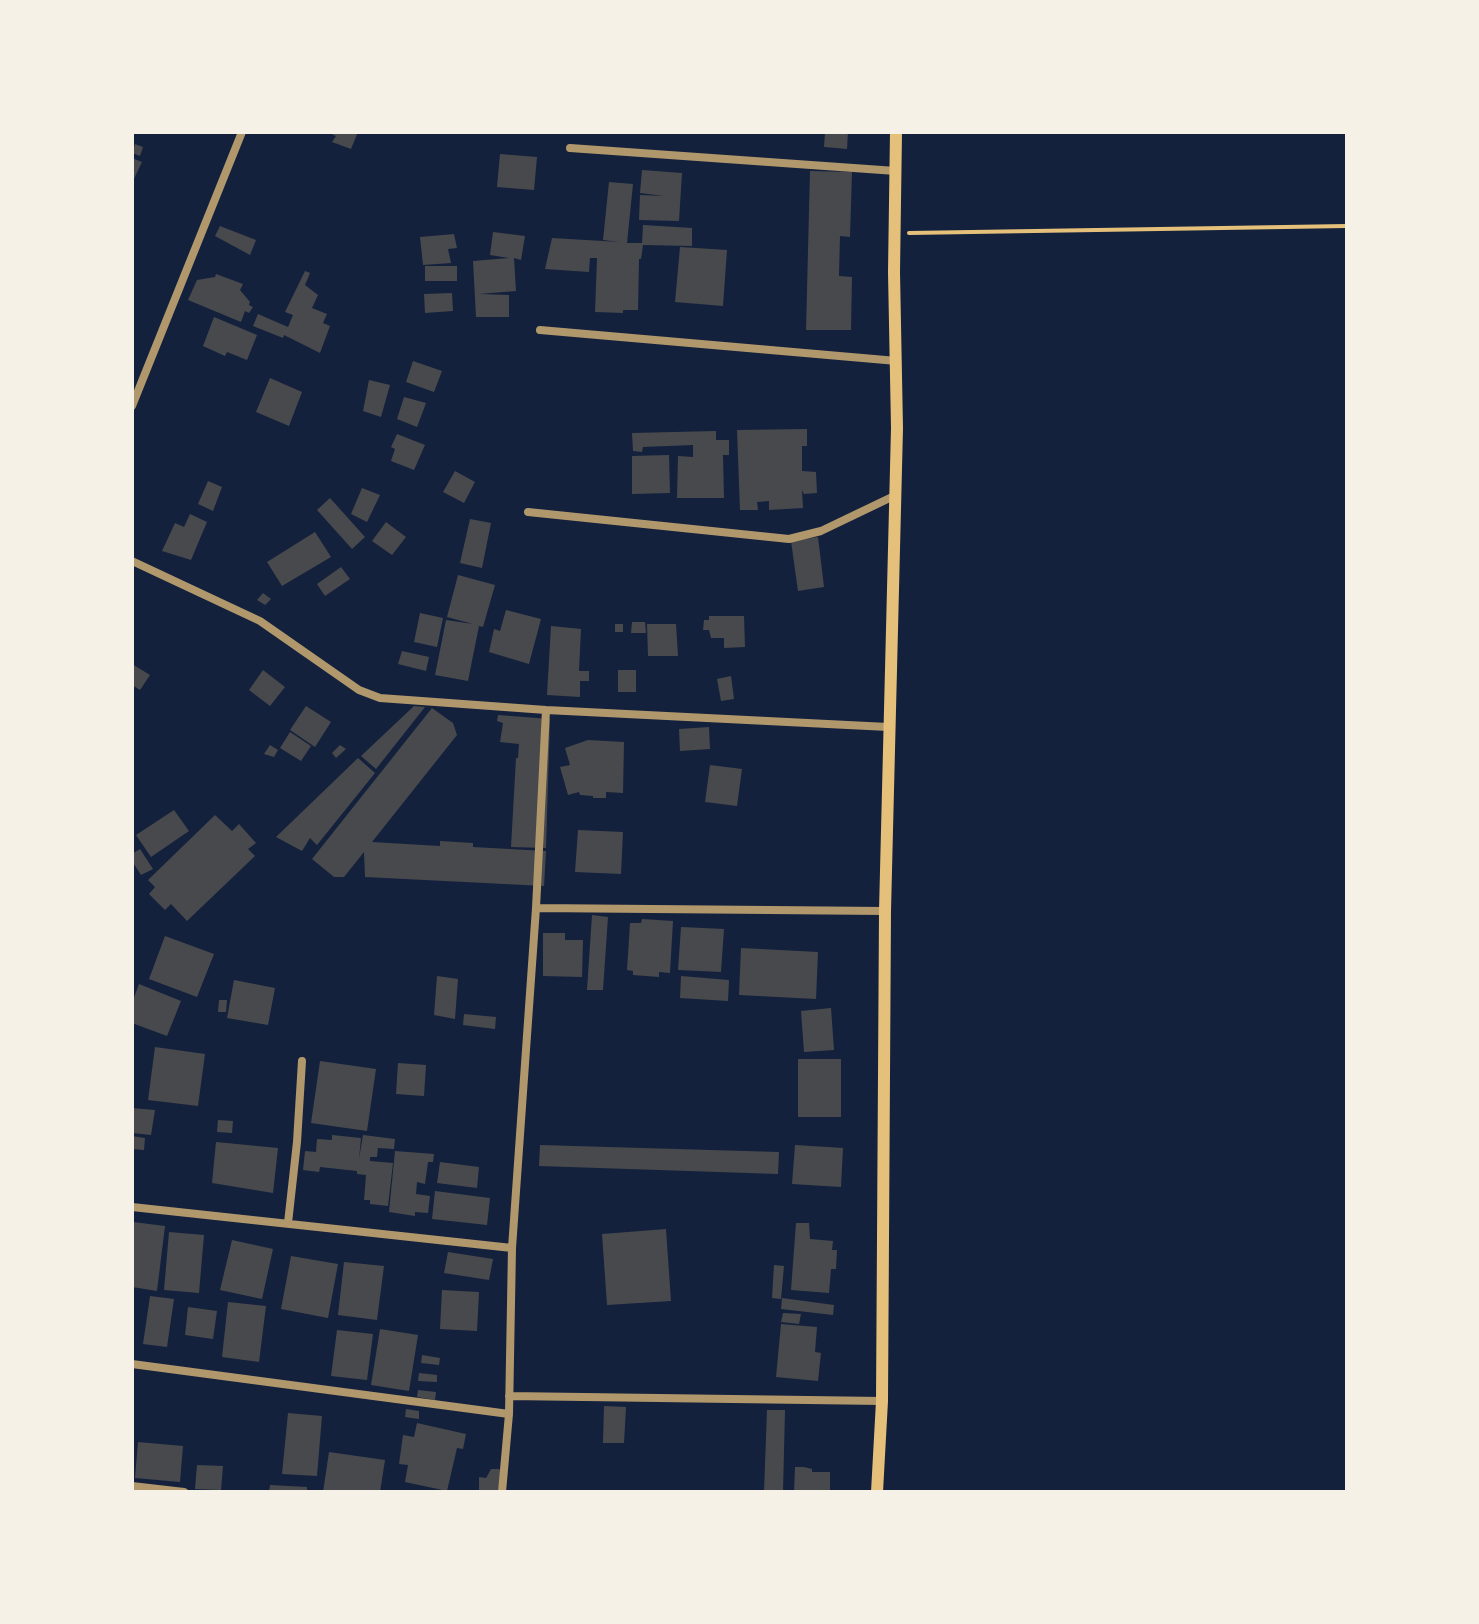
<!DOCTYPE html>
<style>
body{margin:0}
#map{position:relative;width:1479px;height:1624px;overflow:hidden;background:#14213d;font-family:Arial,sans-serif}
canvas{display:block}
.frame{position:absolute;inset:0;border:134px solid #f6f1e7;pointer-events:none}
</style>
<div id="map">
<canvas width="1479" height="1624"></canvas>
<div class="frame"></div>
</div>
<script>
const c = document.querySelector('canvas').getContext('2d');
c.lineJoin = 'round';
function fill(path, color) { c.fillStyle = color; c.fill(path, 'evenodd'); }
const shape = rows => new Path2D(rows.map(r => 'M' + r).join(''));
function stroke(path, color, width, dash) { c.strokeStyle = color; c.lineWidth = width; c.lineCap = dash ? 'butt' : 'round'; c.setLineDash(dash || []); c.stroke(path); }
const building = shape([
 [327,132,358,132,351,149,332,142,336,136],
 [825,132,848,132,847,149,824,147],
 [135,144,143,147,140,156,132,153],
 [500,154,537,157,534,190,497,187],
 [132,158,142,162,132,183],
 [642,170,682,173,679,221,639,220,640,195,664,196,640,193],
 [810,171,852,172,850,237,840,236,839,276,852,277,851,330,806,330],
 [609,182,633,184,627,243,642,243,643,225,692,228,692,246,643,245,641,259,639,259,638,310,623,310,623,313,595,312,597,258,590,258,589,272,545,269,552,238,620,242,603,240],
 [220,226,256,240,250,255,215,236],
 [493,232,525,236,521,260,514,258,516,291,479,294,509,295,509,317,476,317,473,261,509,258,490,255],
 [454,234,457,248,448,249,451,263,423,265,420,237],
 [680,247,727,250,723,306,675,302],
 [425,266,457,266,457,281,425,281],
 [305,271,310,273,305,285,318,295,312,308,327,314,323,323,330,326,320,353,284,335,283,338,253,326,258,314,288,327,293,315,285,312],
 [216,274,243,284,240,290,250,302,249,305,253,307,249,313,245,311,241,322,188,300,197,280,215,277],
 [452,293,453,311,425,313,424,294],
 [214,317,257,335,247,360,227,352,225,356,203,346],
 [413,361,442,371,434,392,406,382],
 [270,378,302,392,289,426,256,412],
 [369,380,390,385,381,417,363,411],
 [404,397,426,403,417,427,397,419],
 [807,429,807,446,802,446,802,471,816,472,817,493,804,494,802,490,803,508,769,510,769,501,757,502,758,510,740,510,737,430],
 [716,431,716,440,729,440,729,455,723,455,724,498,677,498,678,456,693,457,693,445,643,447,642,452,633,451,632,433],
 [397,434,425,445,414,470,391,461,395,449,391,447],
 [669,455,670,493,632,494,632,456],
 [455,471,475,482,464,503,443,492],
 [208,481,222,487,213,511,198,504],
 [362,488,380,495,367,522,351,514],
 [330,498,365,537,352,549,317,510],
 [190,514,207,522,191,560,162,551,175,523,184,527],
 [470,519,491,523,482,568,460,563],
 [386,522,406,537,392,555,372,541],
 [315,532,331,557,282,586,267,562],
 [818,537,824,587,798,591,791,541],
 [341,567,350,579,325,596,317,584],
 [458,575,495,585,483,627,479,626,468,681,435,675,446,620,473,624,447,617],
 [263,593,271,599,265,605,257,600],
 [506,610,541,619,529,664,489,652,494,629,500,631],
 [420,613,443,618,437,647,414,642],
 [709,616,744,616,745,647,724,648,724,638,711,638,709,630,703,630,704,620,709,620],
 [632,622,645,622,646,633,631,633],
 [615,624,623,624,623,632,615,632],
 [647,624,676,624,678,656,648,656],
 [551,626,581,629,579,671,589,671,589,681,580,681,580,697,547,695],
 [402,651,429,657,426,671,398,664],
 [132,664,150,675,140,690,132,685],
 [263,670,285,687,270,706,249,690],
 [618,670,636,670,636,692,618,692],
 [731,676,734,699,721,701,717,679],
 [306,706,331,722,315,747,290,730],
 [414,706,425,707,376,769,361,756],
 [432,708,453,723,457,735,372,842,440,846,440,841,473,843,473,847,546,851,544,886,365,877,364,852,344,877,334,877,312,859],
 [498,715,550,719,546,848,511,847,516,758,518,758,519,744,500,742,503,723,497,721],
 [709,727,710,749,680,751,679,729],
 [290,732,311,746,301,761,280,748],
 [588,740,624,742,623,793,606,792,606,798,593,798,593,796,580,795,579,792,568,795,560,767,570,765,565,748],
 [270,745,278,750,274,757,264,754],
 [340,745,346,749,336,758,332,753],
 [358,758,375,773,317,845,310,838,302,851,276,837],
 [710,765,742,769,737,806,705,802],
 [174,810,189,831,151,857,136,835],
 [215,815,232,831,239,824,256,843,248,849,255,856,187,921,171,904,165,910,149,894,155,887,148,880],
 [578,830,623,832,621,874,575,872],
 [140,849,153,869,141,875,132,861,132,854],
 [592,915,608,917,603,990,587,990],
 [642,919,673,921,670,973,659,972,659,977,633,975,633,971,627,970,630,923,641,923],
 [681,927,724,929,721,972,678,970],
 [543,933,565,933,565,940,583,940,582,977,543,976],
 [165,936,214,954,197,997,149,979],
 [741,948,818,952,816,999,739,995],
 [437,976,458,979,455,1019,434,1015],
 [681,976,729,980,728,1001,680,998],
 [234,980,275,988,268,1025,227,1018],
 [139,984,181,1001,167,1036,132,1023,132,1003],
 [219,1000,227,1000,226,1012,218,1012],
 [831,1008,834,1050,804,1052,801,1011],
 [464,1014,496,1017,495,1029,463,1025],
 [155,1047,205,1054,198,1106,148,1100],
 [798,1059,841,1059,841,1117,798,1117],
 [320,1061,376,1069,367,1131,311,1123],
 [398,1063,426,1065,424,1096,396,1094],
 [132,1108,155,1110,151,1135,132,1133],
 [218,1120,233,1121,232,1133,217,1132],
 [332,1135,361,1138,359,1159,363,1135,395,1139,394,1149,378,1148,377,1157,370,1157,370,1161,393,1163,388,1206,370,1204,370,1200,364,1200,366,1175,357,1174,357,1171,320,1167,319,1172,303,1170,305,1151,316,1152,317,1139,332,1140],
 [132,1136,145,1138,144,1150,132,1149],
 [216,1142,278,1148,273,1193,212,1183],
 [540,1145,779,1152,778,1174,539,1166],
 [795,1145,843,1148,841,1187,792,1184],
 [395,1151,434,1154,433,1162,428,1162,425,1184,417,1182,416,1194,430,1196,428,1213,415,1212,415,1216,389,1212],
 [440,1162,479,1167,477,1188,437,1183],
 [435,1191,490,1198,487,1225,432,1219],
 [133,1222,165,1226,157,1291,132,1287],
 [796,1223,809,1223,810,1239,833,1241,832,1250,837,1250,836,1269,831,1269,829,1293,791,1290],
 [666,1229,671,1301,607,1305,602,1234],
 [169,1232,204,1235,199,1293,164,1290],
 [232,1240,273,1249,262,1299,220,1290],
 [448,1252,493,1259,489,1280,444,1273],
 [291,1256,338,1264,328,1318,281,1309],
 [344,1262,384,1266,377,1320,338,1315],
 [774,1265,784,1266,781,1299,772,1298],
 [442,1290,479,1292,477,1331,440,1329],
 [150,1296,174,1299,167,1347,143,1344],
 [782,1298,834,1305,833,1315,781,1309],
 [228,1302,266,1306,259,1362,222,1357],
 [188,1307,217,1311,213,1339,185,1335],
 [783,1313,801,1314,799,1324,781,1322],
 [781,1324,817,1327,815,1352,821,1353,818,1381,776,1377],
 [380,1329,418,1335,409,1391,371,1385],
 [337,1330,373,1334,367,1380,331,1376],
 [422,1355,440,1358,439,1365,421,1363],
 [419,1373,437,1375,437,1382,418,1381],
 [418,1390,436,1392,435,1400,417,1397],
 [604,1406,626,1407,624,1443,603,1443],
 [406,1409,419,1411,419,1419,405,1417],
 [767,1410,785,1410,783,1492,764,1492],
 [288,1413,322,1416,317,1476,282,1474],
 [417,1423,466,1434,463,1449,457,1448,447,1491,405,1482,408,1465,399,1464,403,1435,414,1437],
 [138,1442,183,1446,180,1482,135,1478],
 [329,1452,385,1460,380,1492,323,1492],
 [197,1465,223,1466,221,1490,195,1489],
 [795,1467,804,1467,812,1469,812,1472,830,1472,830,1492,794,1492],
 [491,1469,499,1469,503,1476,498,1491,479,1490,479,1477,486,1478],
 [270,1485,307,1487,307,1492,269,1492]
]);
const path = shape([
 [909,233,1347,226]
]);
const minor = shape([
 [570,148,896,171],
 [540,330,897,361],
 [132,406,242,132],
 [528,512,789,539,821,531,894,496],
 [132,561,260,621,359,690,380,698,546,710,888,727],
 [536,908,885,911],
 [132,1207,512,1248],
 [288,1223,297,1142,302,1061],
 [132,1364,509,1414],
 [509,1396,882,1401],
 [132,1486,184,1492],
 [502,1492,509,1414,512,1248,536,908,546,710]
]);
const secondary = shape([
 [877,1492,882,1401,885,911,897,428,894,272,896,132]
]);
fill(building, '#48494c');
stroke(path, '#e5c07b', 4);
stroke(minor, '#b1986c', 8);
stroke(secondary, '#e5c07b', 12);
</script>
